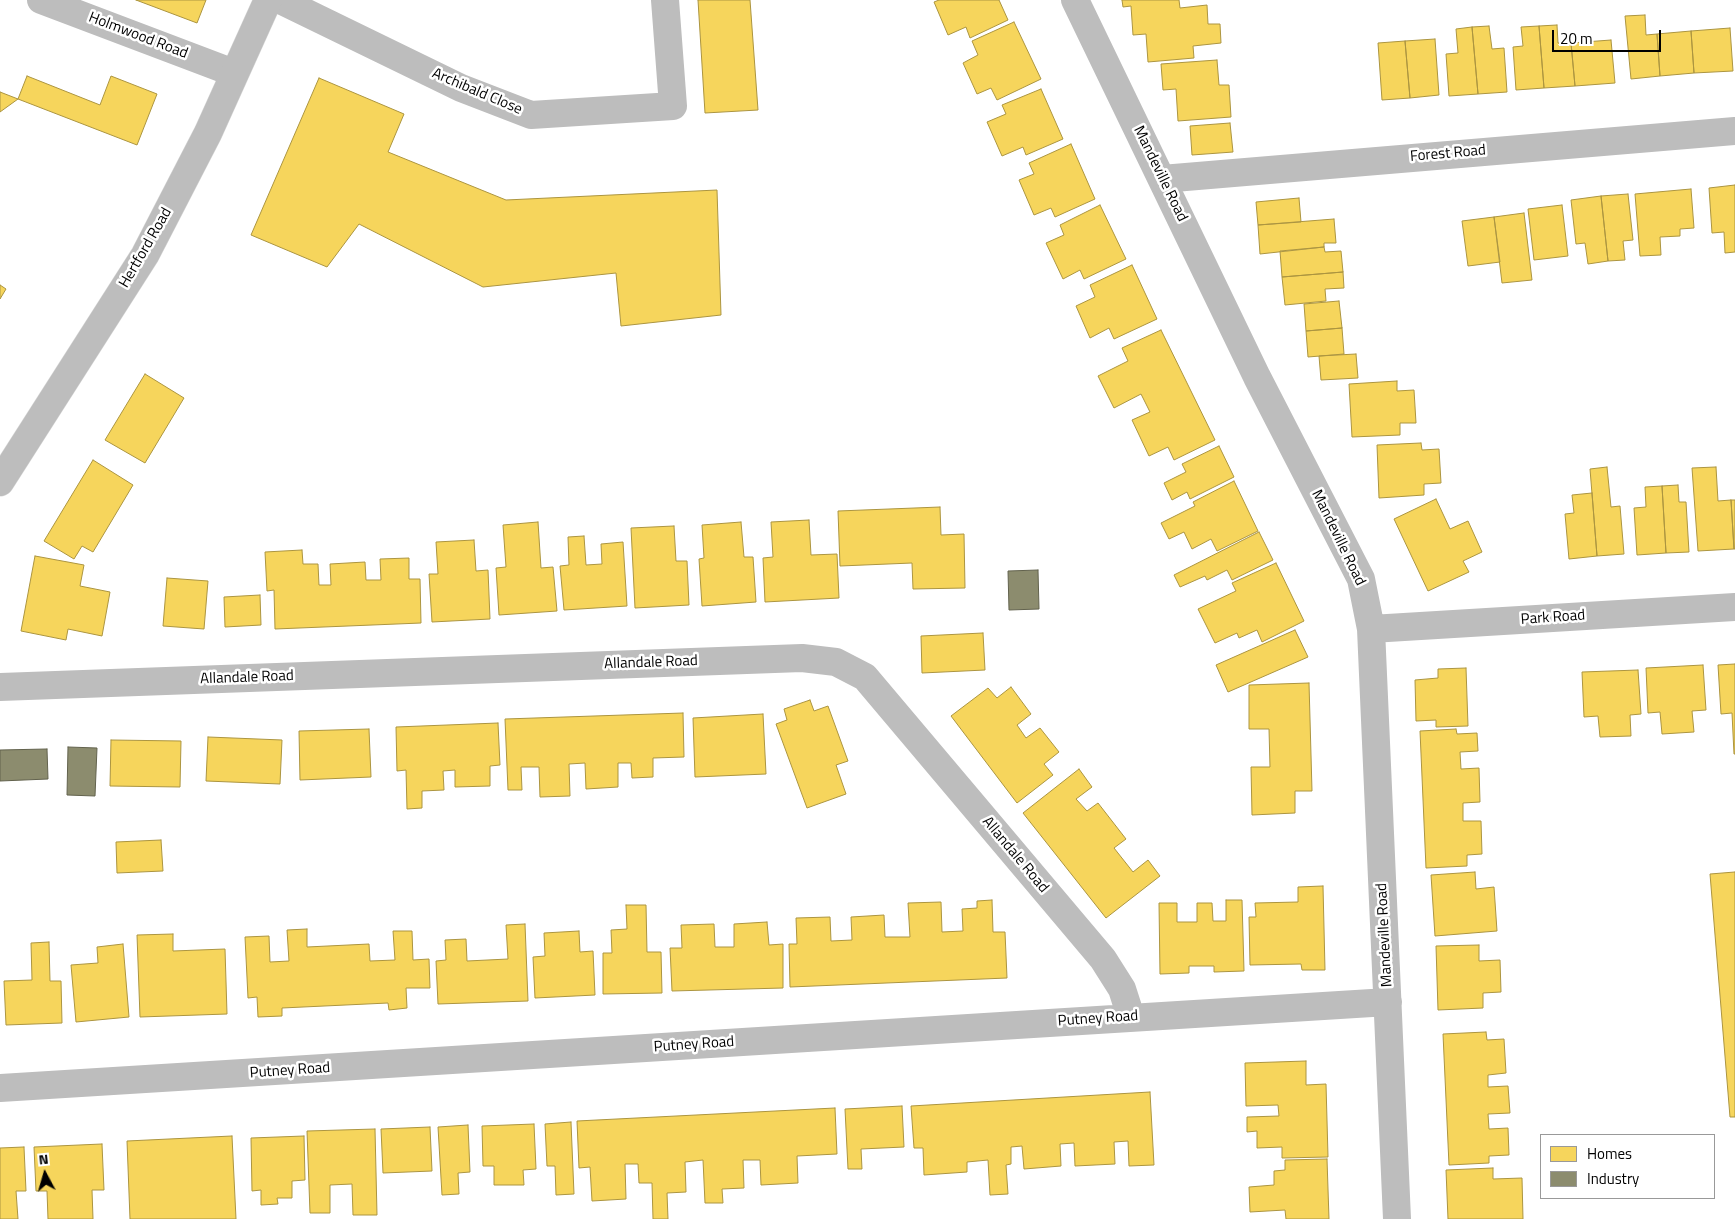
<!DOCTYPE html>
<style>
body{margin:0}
#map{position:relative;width:1735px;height:1219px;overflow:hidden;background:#fff;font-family:"Titillium Web",sans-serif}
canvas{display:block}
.legend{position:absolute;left:1540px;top:1134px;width:175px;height:65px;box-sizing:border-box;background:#fff;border:1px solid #999;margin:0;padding:6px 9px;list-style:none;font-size:15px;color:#000}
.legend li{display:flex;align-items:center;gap:10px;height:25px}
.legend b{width:25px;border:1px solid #999}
.north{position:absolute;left:20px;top:1149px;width:50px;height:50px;-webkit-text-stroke:4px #fff;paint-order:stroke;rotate:354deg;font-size:14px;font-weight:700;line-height:20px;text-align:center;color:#000}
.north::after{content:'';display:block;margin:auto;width:18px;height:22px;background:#000;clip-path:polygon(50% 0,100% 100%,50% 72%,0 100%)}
.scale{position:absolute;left:1552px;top:30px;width:109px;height:22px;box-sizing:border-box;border:2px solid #000;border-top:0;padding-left:6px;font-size:15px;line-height:18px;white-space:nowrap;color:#000;-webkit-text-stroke:4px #fff;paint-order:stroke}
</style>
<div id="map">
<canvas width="1735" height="1219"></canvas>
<ul class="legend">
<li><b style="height:14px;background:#f6d55c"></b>Homes</li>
<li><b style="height:14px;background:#8c8c6e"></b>Industry</li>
</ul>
<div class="north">N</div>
<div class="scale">20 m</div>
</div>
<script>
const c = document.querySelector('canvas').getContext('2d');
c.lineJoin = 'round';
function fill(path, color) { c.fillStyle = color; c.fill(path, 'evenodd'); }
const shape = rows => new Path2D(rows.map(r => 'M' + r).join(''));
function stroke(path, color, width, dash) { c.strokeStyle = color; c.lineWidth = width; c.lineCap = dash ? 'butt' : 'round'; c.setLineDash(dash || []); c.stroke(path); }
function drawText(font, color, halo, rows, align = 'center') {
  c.font = font + ' "Titillium Web",sans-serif'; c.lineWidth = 5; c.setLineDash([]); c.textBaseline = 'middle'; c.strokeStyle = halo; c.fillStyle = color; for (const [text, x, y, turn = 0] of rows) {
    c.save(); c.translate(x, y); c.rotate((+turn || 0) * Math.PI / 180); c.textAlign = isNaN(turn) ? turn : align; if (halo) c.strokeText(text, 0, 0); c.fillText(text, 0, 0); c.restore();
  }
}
const homes = shape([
 [136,0,206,0,197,23,136,0],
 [698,0,750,0,758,110,705,113,698,0],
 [939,0,999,0,1008,20,970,38,966,27,948,35,934,2,939,0],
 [1122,0,1179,0,1180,8,1207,5,1208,24,1220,24,1221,43,1193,46,1194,58,1148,62,1146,34,1133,35,1131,6,1123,7,1122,0],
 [1645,15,1646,35,1657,34,1660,76,1631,79,1625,16,1645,15],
 [1014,22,1041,79,997,100,991,88,977,94,963,63,978,55,972,41,1014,22],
 [1557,25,1558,43,1571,43,1575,86,1544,88,1539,26,1557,25],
 [1489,26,1492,49,1504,48,1507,92,1478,94,1472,27,1489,26],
 [1539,26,1544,88,1516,90,1513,47,1523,46,1521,27,1539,26],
 [1472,27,1478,94,1449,96,1446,54,1458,53,1456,29,1472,27],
 [1730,28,1733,71,1694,73,1691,31,1730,28],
 [1691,31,1694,73,1660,76,1657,34,1691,31],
 [1435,39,1439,95,1410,98,1405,41,1435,39],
 [1611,40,1615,83,1575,86,1571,43,1611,40],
 [1405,41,1410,98,1382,100,1378,43,1405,41],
 [1217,60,1219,85,1229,85,1231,117,1178,121,1176,89,1163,90,1161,64,1217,60],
 [27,76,100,105,111,76,157,94,137,145,18,99,27,76],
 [319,78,404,114,388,152,506,200,717,190,721,315,621,326,616,273,483,287,359,224,327,267,251,235,319,78],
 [1041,89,1063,139,1026,155,1023,147,1002,156,987,122,1006,114,1002,105,1041,89],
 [0,92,18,99,0,112,0,92],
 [1230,123,1233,152,1192,155,1190,126,1230,123],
 [1071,144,1095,199,1055,217,1051,208,1034,215,1019,180,1034,174,1029,163,1071,144],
 [1735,185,1735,252,1725,253,1724,232,1712,233,1709,188,1735,185],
 [1691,189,1694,228,1680,229,1680,236,1660,237,1661,255,1640,256,1635,194,1691,189],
 [1628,194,1633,240,1623,241,1625,260,1608,261,1601,196,1628,194],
 [1601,196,1608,261,1588,264,1585,243,1576,244,1571,200,1601,196],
 [1299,198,1301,222,1258,225,1256,202,1299,198],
 [1100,205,1126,259,1084,279,1080,270,1063,279,1046,243,1064,235,1060,225,1100,205],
 [1562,205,1568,256,1534,260,1528,209,1562,205],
 [1524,213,1532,280,1502,283,1494,217,1524,213],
 [1494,217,1500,262,1468,266,1462,221,1494,217],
 [1334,219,1336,243,1324,243,1324,247,1260,254,1258,225,1334,219],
 [1324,247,1325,252,1341,251,1343,272,1282,277,1280,251,1324,247],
 [1132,265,1157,319,1114,339,1109,328,1090,338,1076,306,1095,297,1090,285,1132,265],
 [1343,272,1344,288,1325,289,1326,301,1285,305,1282,277,1343,272],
 [0,285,6,289,0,299,0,285],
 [1339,301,1342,328,1306,331,1304,304,1339,301],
 [1342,328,1344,354,1308,357,1306,331,1342,328],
 [1161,330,1215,440,1174,460,1168,447,1149,456,1132,420,1150,412,1141,394,1114,408,1098,376,1128,361,1122,348,1161,330],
 [1356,354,1358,378,1321,380,1319,356,1356,354],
 [145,374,184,398,145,463,105,440,145,374],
 [1397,381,1397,391,1414,390,1416,423,1400,423,1400,435,1352,437,1349,384,1397,381],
 [1421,443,1422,450,1439,449,1441,483,1424,484,1424,495,1379,498,1377,445,1421,443],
 [1219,446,1234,477,1190,499,1187,492,1172,500,1164,483,1186,472,1182,464,1219,446],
 [93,460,133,485,93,552,82,546,74,559,44,541,93,460],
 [1607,467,1611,507,1620,506,1624,554,1597,556,1590,469,1607,467],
 [1716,467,1718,501,1731,500,1734,549,1698,551,1692,468,1716,467],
 [1234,481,1258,531,1217,551,1211,539,1192,549,1184,532,1169,539,1161,523,1195,506,1193,502,1234,481],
 [1678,485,1679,502,1686,502,1689,552,1666,553,1662,486,1678,485],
 [1662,486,1666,553,1637,555,1634,508,1646,507,1645,487,1662,486],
 [1592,493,1597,556,1569,559,1565,514,1574,513,1572,495,1592,493],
 [1436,499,1450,529,1468,521,1482,552,1463,561,1469,572,1428,591,1394,519,1436,499],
 [1731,500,1735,500,1735,549,1734,549,1731,500],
 [940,507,941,535,964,534,965,588,913,589,912,563,840,566,838,511,940,507],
 [809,520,811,555,837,554,839,598,765,602,763,558,773,557,771,522,809,520],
 [538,522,541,568,553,567,557,611,499,615,496,568,506,567,503,525,538,522],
 [741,522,744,557,753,557,756,602,702,606,699,559,704,558,702,525,741,522],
 [674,526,676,561,687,561,689,605,635,608,631,528,674,526],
 [1259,532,1273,560,1232,580,1227,570,1207,580,1205,576,1180,587,1174,575,1259,532],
 [584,536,586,565,602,564,601,544,623,542,627,606,564,610,560,566,569,565,568,537,584,536],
 [474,540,476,571,488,570,490,619,432,622,429,574,438,574,436,542,474,540],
 [302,550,303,564,318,564,319,585,331,585,330,564,365,562,366,580,381,580,380,559,409,558,409,579,420,579,421,623,275,629,274,590,267,591,265,552,302,550],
 [35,556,84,565,80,586,110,592,102,636,68,629,66,640,21,631,35,556],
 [1276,563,1304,621,1262,642,1257,630,1239,638,1237,633,1215,643,1198,609,1236,591,1232,583,1276,563],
 [167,578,208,581,204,629,163,626,167,578],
 [260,595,261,625,225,627,224,597,260,595],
 [1295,630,1308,657,1228,692,1216,665,1295,630],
 [983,633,985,670,922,673,921,636,983,633],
 [1735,664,1735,754,1734,754,1732,713,1721,714,1718,665,1735,664],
 [1703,665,1706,710,1692,711,1694,732,1662,734,1660,712,1648,713,1646,668,1703,665],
 [1466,668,1468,726,1436,727,1436,720,1416,721,1415,680,1438,678,1438,669,1466,668],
 [1638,670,1641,714,1630,715,1631,736,1600,737,1598,716,1584,717,1582,672,1638,670],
 [1309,683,1312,791,1295,791,1295,813,1252,815,1251,767,1270,767,1269,729,1249,729,1249,685,1309,683],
 [1011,687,1031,714,1017,725,1026,738,1040,728,1059,752,1044,764,1053,775,1017,803,951,716,988,688,997,698,1011,687],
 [810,700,814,711,828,706,848,761,836,765,846,794,807,808,776,724,787,720,784,709,810,700],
 [683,713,684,757,653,758,653,777,632,778,631,763,618,763,618,787,586,789,585,763,569,764,570,796,540,797,539,767,521,767,522,790,508,790,505,719,683,713],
 [763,714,766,774,695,777,693,718,763,714],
 [498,723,500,765,490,766,490,786,455,787,455,770,443,771,444,790,422,791,422,808,407,809,406,770,397,771,396,727,498,723],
 [369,729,371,777,300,780,299,731,369,729],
 [1456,729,1457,734,1477,733,1478,751,1460,752,1461,769,1479,768,1480,802,1463,803,1463,821,1481,821,1482,854,1467,855,1467,866,1426,868,1420,731,1456,729],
 [208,737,282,740,280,784,206,781,208,737],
 [111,740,181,741,180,787,110,786,111,740],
 [1079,769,1092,787,1076,799,1087,811,1098,803,1126,839,1114,848,1133,872,1148,860,1160,876,1106,918,1023,813,1079,769],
 [161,840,163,871,117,873,116,842,161,840],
 [1475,872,1476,889,1494,887,1497,931,1435,936,1431,875,1475,872],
 [1735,872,1735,1117,1730,1117,1710,874,1735,872],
 [1323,886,1325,970,1302,970,1301,964,1250,965,1249,917,1256,917,1255,903,1298,902,1298,887,1323,886],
 [992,900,993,932,1005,932,1007,978,790,987,789,944,797,944,796,918,830,917,831,941,852,940,851,917,884,915,885,937,910,937,908,903,941,902,942,932,963,931,962,909,977,908,977,901,992,900],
 [1226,900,1242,900,1244,971,1214,972,1214,966,1189,966,1189,973,1160,974,1159,903,1177,903,1177,922,1197,922,1197,903,1212,903,1213,921,1226,921,1226,900],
 [626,905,646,905,647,952,661,952,662,993,603,994,603,953,612,953,611,930,627,929,626,905],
 [767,922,769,945,783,944,783,988,672,991,670,948,682,948,681,925,714,924,715,947,734,947,734,924,767,922],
 [525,924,528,1001,438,1004,436,961,446,960,445,940,466,939,467,961,508,959,506,925,525,924],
 [307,929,307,947,369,944,370,961,395,960,393,931,412,931,413,960,429,959,430,988,406,988,407,1008,389,1010,388,1003,282,1008,282,1016,258,1017,257,997,248,998,245,937,269,936,270,962,289,961,287,930,307,929],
 [579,931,580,952,593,951,595,995,535,998,533,957,545,956,544,933,579,931],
 [173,934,173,951,225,949,227,1014,140,1017,137,935,173,934],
 [49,942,50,981,61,981,62,1023,6,1025,4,981,32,980,31,943,49,942],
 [123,944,129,1017,76,1022,71,965,98,963,97,947,123,944],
 [1479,945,1479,961,1500,960,1501,992,1483,993,1483,1008,1438,1010,1436,946,1479,945],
 [1486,1032,1487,1040,1504,1039,1506,1073,1488,1075,1488,1087,1508,1086,1510,1113,1488,1114,1489,1129,1508,1128,1509,1155,1489,1156,1489,1163,1449,1165,1443,1034,1486,1032],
 [1306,1061,1306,1085,1326,1084,1328,1157,1282,1158,1282,1147,1257,1148,1257,1131,1247,1132,1247,1117,1279,1116,1278,1105,1246,1106,1245,1063,1306,1061],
 [1150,1092,1154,1165,1129,1166,1128,1141,1114,1142,1115,1164,1075,1166,1074,1143,1060,1144,1061,1166,1024,1169,1022,1146,1011,1147,1011,1164,1006,1165,1008,1194,990,1195,988,1160,967,1162,967,1172,924,1175,923,1148,914,1148,911,1106,1150,1092],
 [902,1106,904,1147,861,1149,862,1169,848,1169,845,1109,902,1106],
 [835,1108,837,1154,797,1156,798,1183,761,1185,760,1160,743,1160,744,1188,722,1189,723,1203,705,1203,703,1160,685,1162,686,1192,667,1193,668,1219,653,1219,652,1183,639,1183,638,1164,625,1164,626,1199,592,1201,590,1167,579,1168,577,1121,835,1108],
 [571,1122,574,1194,556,1195,555,1166,547,1166,545,1124,571,1122],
 [534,1124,536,1169,523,1170,524,1185,494,1185,494,1166,483,1166,482,1126,534,1124],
 [468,1125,470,1172,458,1173,459,1194,442,1195,438,1127,468,1125],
 [430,1127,432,1171,383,1173,381,1129,430,1127],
 [375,1129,377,1215,353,1215,352,1184,330,1185,330,1213,310,1213,307,1131,375,1129],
 [232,1136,236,1219,130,1219,127,1141,232,1136],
 [304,1136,305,1180,292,1181,292,1198,277,1198,278,1204,261,1205,261,1190,252,1191,251,1138,304,1136],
 [102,1144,104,1190,92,1190,93,1219,48,1219,47,1191,36,1191,34,1147,102,1144],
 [24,1147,26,1191,16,1191,18,1219,0,1219,0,1148,24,1147],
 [1327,1159,1329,1219,1286,1219,1285,1210,1250,1212,1249,1187,1274,1185,1274,1171,1285,1170,1285,1160,1327,1159],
 [1493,1168,1493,1179,1522,1178,1523,1219,1448,1219,1446,1170,1493,1168]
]);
const industry = shape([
 [1038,570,1039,609,1009,610,1008,571,1038,570],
 [68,747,97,748,95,796,67,795,68,747],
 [47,749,48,779,0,781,0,750,47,749]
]);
const street = shape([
 [41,0,234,73],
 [280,0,461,88,531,115,673,106,665,0],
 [1075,0,1257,377,1361,579,1371,629,1397,1219],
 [1162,179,1735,131],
 [1371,629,1735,607],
 [0,687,802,658,836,662,865,677,1103,959,1122,989,1131,1017],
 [0,1088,1388,1002]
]);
const primary = shape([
 [0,482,145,255,208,133,268,0]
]);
const streetNames = [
 ["Holmwood Road",138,36,21],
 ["Archibald Close",477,92,23],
 ["Forest Road",1448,154,-5],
 ["Mandeville Road",1160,174,64],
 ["Hertford Road",146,248,-60],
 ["Mandeville Road",1338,538,64],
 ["Park Road",1553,618,-4],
 ["Allandale Road",651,663,-2],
 ["Allandale Road",247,678,-2],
 ["Allandale Road",1015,855,50],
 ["Mandeville Road",1385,935,-93],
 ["Putney Road",1098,1019,-4],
 ["Putney Road",694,1045,-4],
 ["Putney Road",290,1071,-4]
];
fill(homes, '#f6d55c');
stroke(homes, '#ac9540', 1);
fill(industry, '#8c8c6e');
stroke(industry, '#62624d', 1);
stroke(primary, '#dbdbdb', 29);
stroke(street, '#bdbdbd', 28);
stroke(primary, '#bdbdbd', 28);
drawText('15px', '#000', '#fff', streetNames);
</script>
